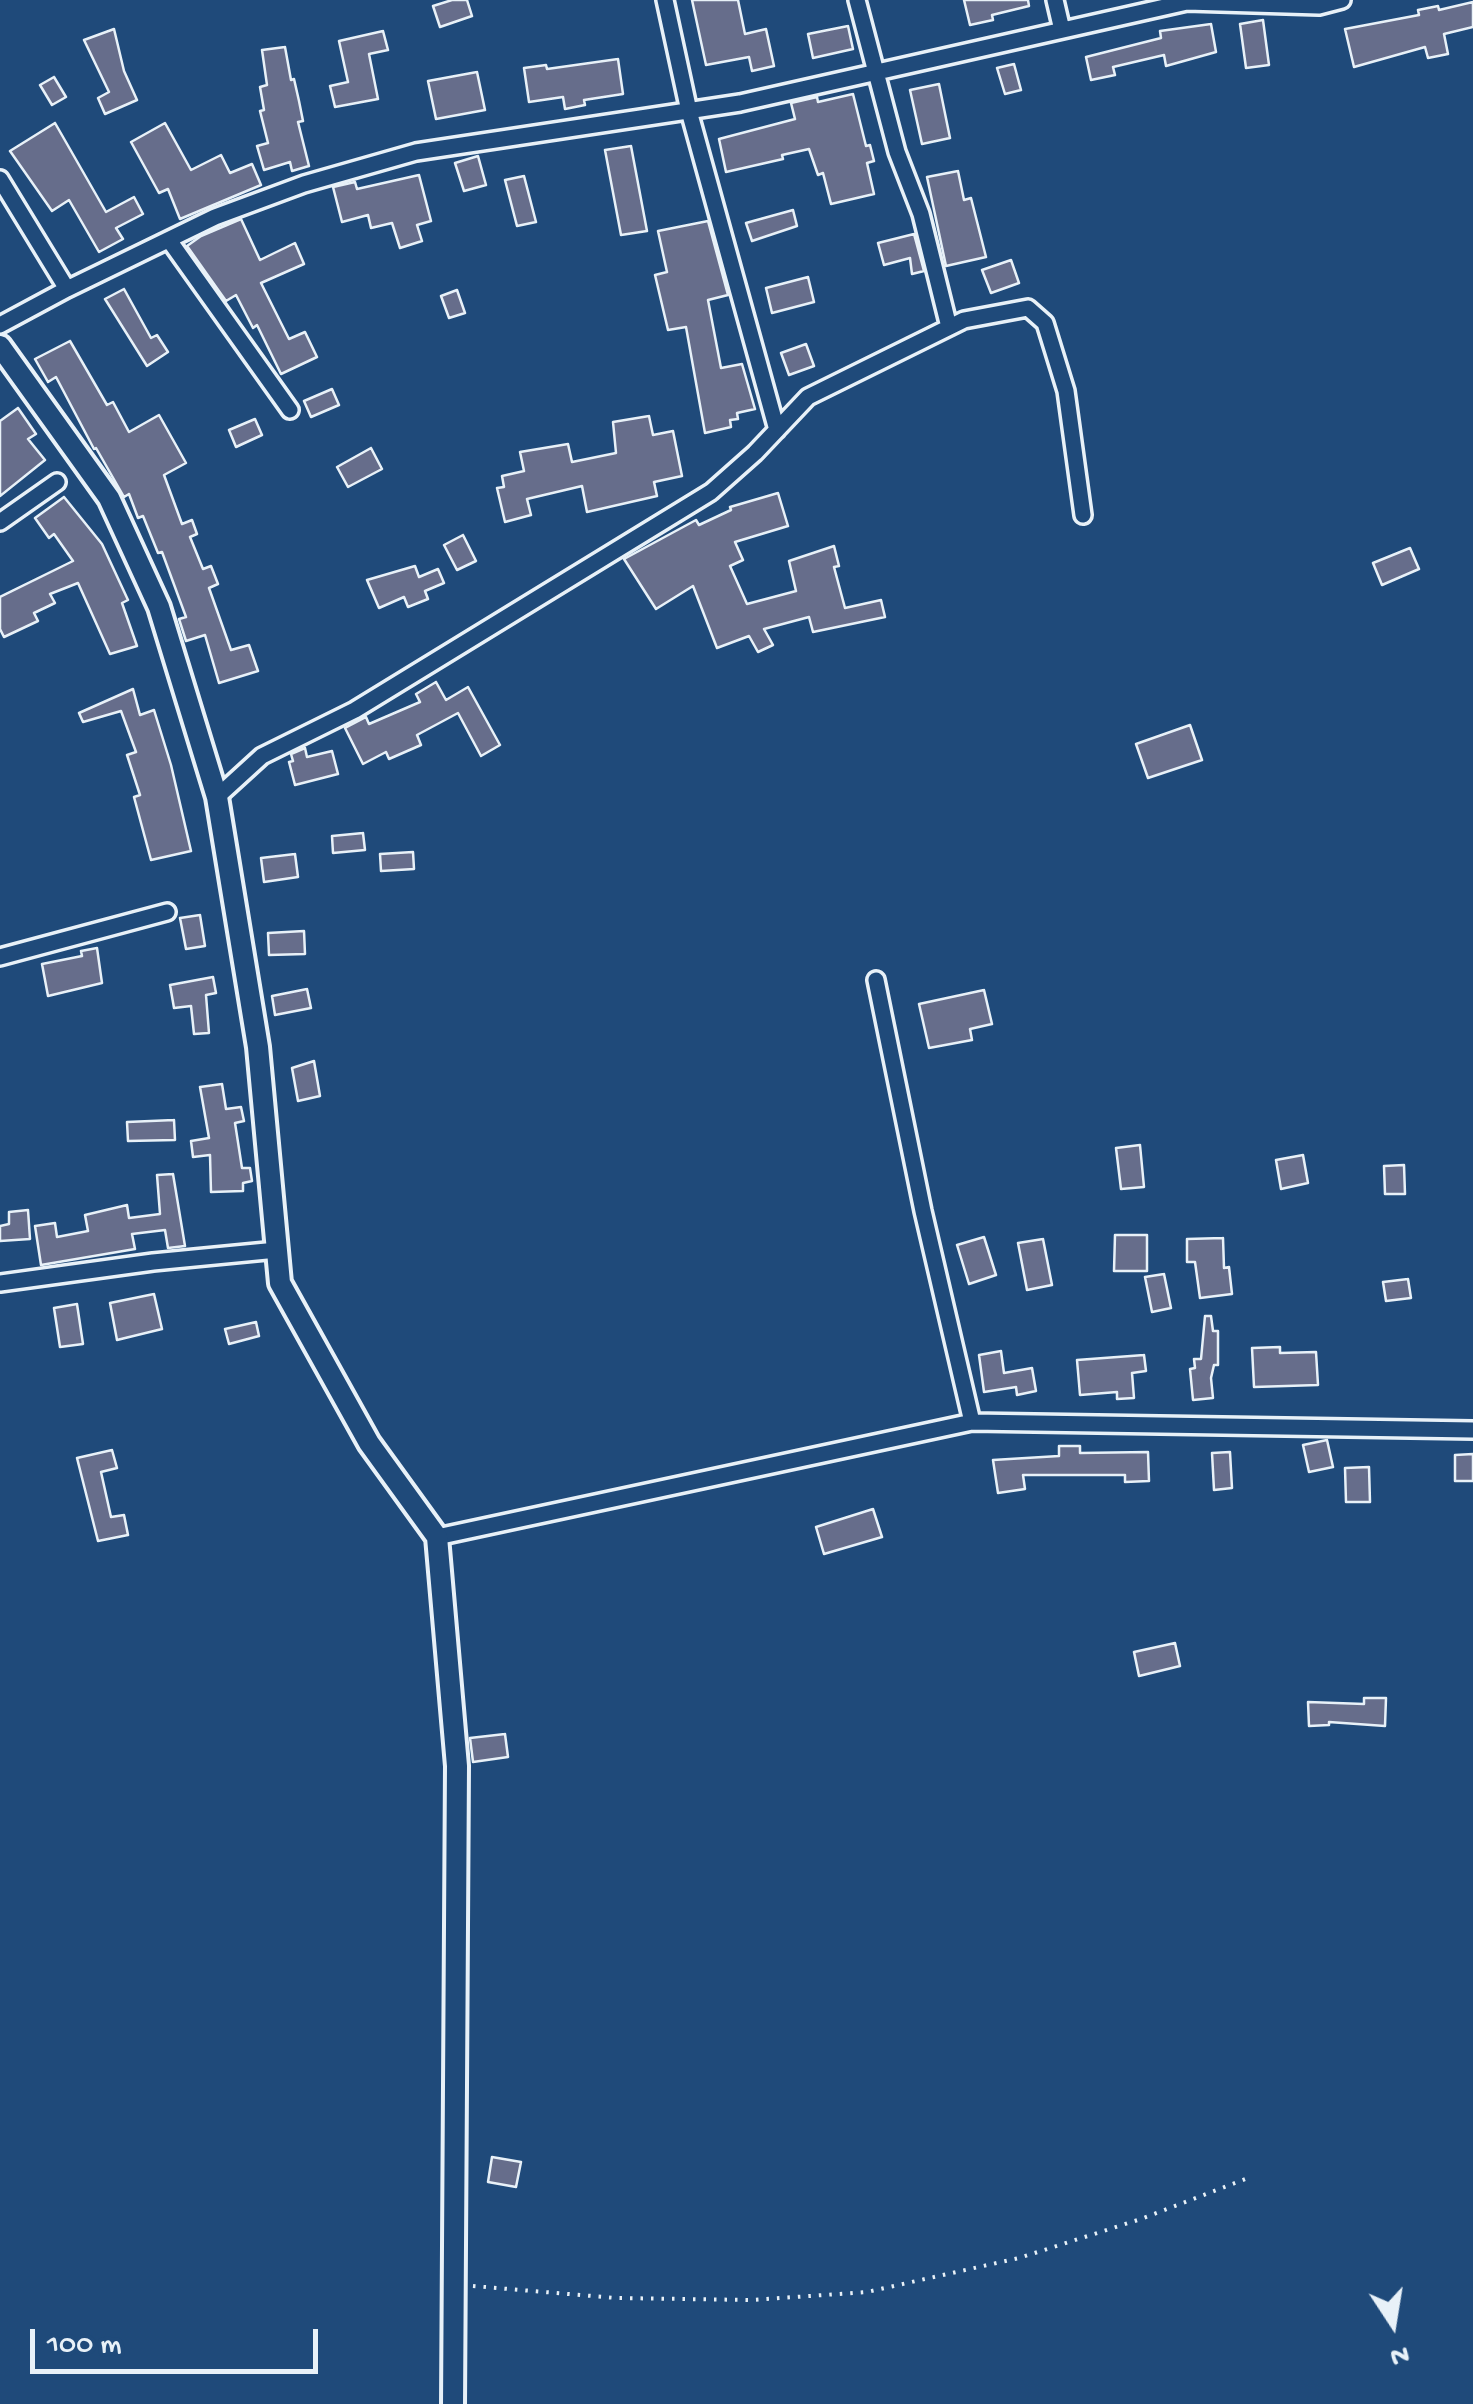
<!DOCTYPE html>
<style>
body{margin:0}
#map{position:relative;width:1473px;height:2404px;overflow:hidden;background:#1f4a7a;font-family:"Gochi Hand",sans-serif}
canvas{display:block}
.north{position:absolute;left:1343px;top:2274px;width:100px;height:100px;-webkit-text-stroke:8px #1f4a7a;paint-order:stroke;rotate:168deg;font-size:28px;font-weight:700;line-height:40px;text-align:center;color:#e8f1f8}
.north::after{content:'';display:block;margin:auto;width:35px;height:45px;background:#e8f1f8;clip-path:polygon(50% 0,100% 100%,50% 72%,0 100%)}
.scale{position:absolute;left:30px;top:2329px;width:288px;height:45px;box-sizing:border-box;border:5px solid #e8f1f8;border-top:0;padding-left:12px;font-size:30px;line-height:35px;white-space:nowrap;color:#e8f1f8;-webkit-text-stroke:8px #1f4a7a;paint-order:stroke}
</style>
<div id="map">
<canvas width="1473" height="2404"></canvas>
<div class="north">N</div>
<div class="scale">100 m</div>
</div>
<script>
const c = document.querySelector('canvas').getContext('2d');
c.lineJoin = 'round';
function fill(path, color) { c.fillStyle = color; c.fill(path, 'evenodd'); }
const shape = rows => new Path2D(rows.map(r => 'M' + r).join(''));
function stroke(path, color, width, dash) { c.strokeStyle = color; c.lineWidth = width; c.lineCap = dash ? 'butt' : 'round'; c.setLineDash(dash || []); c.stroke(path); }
const building = shape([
 [452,0,467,0,472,16,440,27,433,6,452,0],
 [692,0,738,0,745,34,766,29,774,66,752,71,749,57,706,65,692,0],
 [964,0,1028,0,1029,6,992,15,993,20,970,25,964,0],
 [1473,2,1473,27,1444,34,1448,54,1428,58,1425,47,1354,67,1345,29,1419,15,1418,10,1438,6,1439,10,1473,2],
 [1263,20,1269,65,1246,68,1240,24,1263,20],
 [1211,24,1216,52,1166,66,1164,55,1113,67,1115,75,1091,80,1086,57,1161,38,1160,31,1211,24],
 [848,26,853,49,813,58,808,34,848,26],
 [114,29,124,71,137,100,105,114,98,98,109,92,84,40,114,29],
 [383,31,388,50,369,54,378,99,335,107,330,86,348,82,339,41,383,31],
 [285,47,291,80,294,79,299,101,303,121,298,122,309,166,292,171,290,162,264,170,257,146,268,143,260,111,264,110,260,87,267,85,262,50,285,47],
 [618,59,623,94,584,100,585,105,565,109,563,97,529,102,524,68,546,65,547,69,618,59],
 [1014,64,1021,90,1005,94,997,68,1014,64],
 [477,72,485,110,436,119,428,81,477,72],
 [54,77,66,97,52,105,40,85,54,77],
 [939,84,950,138,922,144,910,90,939,84],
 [853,94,866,146,870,145,874,161,867,163,874,194,831,204,823,173,818,175,809,149,782,155,783,159,726,172,719,139,795,119,791,103,817,97,818,102,853,94],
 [55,123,106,212,134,197,143,214,116,228,123,239,99,252,69,200,52,211,10,151,55,123],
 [165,123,191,170,221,155,230,173,252,164,261,185,180,219,168,189,159,193,131,142,165,123],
 [631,146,647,231,621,235,605,150,631,146],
 [478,156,486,185,464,191,455,163,478,156],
 [958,171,964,200,971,198,986,257,946,266,927,177,958,171],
 [419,175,431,221,417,225,422,241,400,248,392,223,371,228,368,215,342,222,333,187,355,182,357,189,419,175],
 [524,176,536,222,517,226,505,180,524,176],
 [793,210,797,226,752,241,746,223,793,210],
 [241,219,260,260,295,243,304,264,261,283,289,339,305,332,317,357,281,374,257,325,253,328,236,295,226,301,187,246,201,236,241,219],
 [708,221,728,295,708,300,721,368,742,364,755,409,737,413,738,419,730,420,731,427,705,433,686,327,668,330,655,275,667,272,658,231,708,221],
 [914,234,924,271,912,274,910,258,884,265,878,243,914,234],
 [1011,260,1019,283,991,293,982,270,1011,260],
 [808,277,814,302,772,313,766,288,808,277],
 [124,289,151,338,157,335,168,352,147,366,105,299,124,289],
 [457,290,465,313,449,318,441,296,457,290],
 [70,341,107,405,113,402,129,432,159,415,186,463,164,475,182,524,192,520,197,534,190,537,203,569,211,566,218,584,209,588,231,650,249,645,258,671,219,683,205,635,186,641,179,619,186,617,162,552,158,553,143,516,138,518,129,494,124,497,96,448,94,449,56,377,48,382,35,359,70,341],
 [806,344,814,366,789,375,781,353,806,344],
 [332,389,339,405,311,417,304,401,332,389],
 [18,408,36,434,28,439,45,460,0,496,0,421,18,408],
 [649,416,653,435,673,431,682,476,654,482,657,496,587,512,582,486,527,499,531,515,505,522,497,488,504,487,502,476,524,471,520,452,568,444,572,462,616,453,613,422,649,416],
 [255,419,262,435,236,447,229,430,255,419],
 [371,448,382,469,348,487,337,467,371,448],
 [778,493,788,526,735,542,743,560,730,566,747,604,796,591,789,561,834,546,839,566,834,567,845,608,881,600,885,617,813,632,809,617,764,629,773,645,758,652,749,636,717,648,693,586,656,609,624,559,696,520,699,525,731,510,730,507,778,493],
 [64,497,102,544,128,600,122,603,137,646,110,654,78,583,50,594,55,603,34,613,38,621,4,637,0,629,0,597,73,561,54,534,49,538,35,518,64,497],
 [463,535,476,561,457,570,444,545,463,535],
 [1410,548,1419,569,1382,585,1373,563,1410,548],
 [415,566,419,577,438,569,444,583,425,591,428,599,408,607,404,597,379,608,367,580,415,566],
 [436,682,446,700,468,687,500,745,481,756,458,713,417,735,421,745,389,759,386,752,363,764,345,728,366,717,369,724,420,702,416,694,436,682],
 [133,689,140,715,154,710,171,765,191,851,151,860,134,797,140,795,127,755,136,752,121,711,83,722,79,713,133,689],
 [1190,725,1202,760,1148,778,1136,744,1190,725],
 [305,748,307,757,332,751,338,774,295,785,289,762,293,761,291,754,305,748],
 [363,833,365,850,333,853,332,836,363,833],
 [413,852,414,869,381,871,380,854,413,852],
 [295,854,298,877,264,882,261,858,295,854],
 [200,915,205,946,186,949,180,918,200,915],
 [304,931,305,954,269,955,268,933,304,931],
 [97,948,102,983,48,996,42,964,82,956,81,951,97,948],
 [213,977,216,993,206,995,209,1033,194,1034,191,1006,174,1008,170,985,213,977],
 [307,989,311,1008,275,1015,272,996,307,989],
 [984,990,992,1024,970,1029,972,1040,929,1048,919,1004,984,990],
 [314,1061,320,1096,298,1101,292,1068,314,1061],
 [222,1084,226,1109,241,1107,244,1121,235,1123,242,1168,250,1168,252,1181,243,1183,243,1191,211,1192,210,1155,193,1157,191,1141,209,1138,200,1087,222,1084],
 [174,1120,175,1140,128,1141,127,1122,174,1120],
 [1140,1145,1144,1187,1121,1189,1116,1148,1140,1145],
 [1303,1155,1308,1183,1281,1189,1276,1160,1303,1155],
 [1404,1165,1405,1194,1385,1194,1384,1166,1404,1165],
 [173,1174,185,1246,168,1248,165,1230,132,1234,135,1249,41,1265,35,1226,55,1223,57,1237,88,1231,85,1215,127,1205,129,1218,160,1214,157,1175,173,1174],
 [28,1210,30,1239,0,1241,0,1226,9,1224,9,1212,28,1210],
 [1115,1235,1147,1235,1147,1271,1114,1271,1115,1235],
 [984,1237,996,1275,969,1284,957,1245,984,1237],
 [1223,1238,1224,1268,1229,1267,1232,1294,1200,1298,1195,1262,1187,1262,1187,1239,1223,1238],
 [1043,1239,1052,1285,1027,1290,1018,1243,1043,1239],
 [1164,1274,1171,1308,1152,1312,1145,1277,1164,1274],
 [1408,1279,1411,1298,1386,1301,1383,1282,1408,1279],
 [154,1294,162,1329,117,1340,110,1303,154,1294],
 [77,1304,83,1344,60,1347,54,1308,77,1304],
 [1205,1316,1211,1316,1213,1331,1218,1331,1218,1365,1214,1365,1211,1378,1213,1398,1193,1400,1190,1369,1195,1368,1194,1359,1201,1359,1205,1316],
 [256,1322,259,1336,229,1344,225,1329,256,1322],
 [1280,1347,1280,1353,1316,1352,1318,1385,1254,1387,1252,1348,1280,1347],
 [1001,1351,1004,1373,1032,1368,1036,1391,1017,1395,1016,1387,984,1392,979,1355,1001,1351],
 [1144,1355,1146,1371,1132,1373,1134,1398,1117,1399,1117,1392,1080,1395,1077,1360,1144,1355],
 [1327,1440,1333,1467,1309,1472,1303,1445,1327,1440],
 [1059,1446,1080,1446,1080,1453,1148,1452,1149,1481,1125,1482,1125,1475,1023,1475,1025,1489,998,1493,993,1460,1059,1456,1059,1446],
 [112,1450,117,1468,101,1472,111,1517,124,1515,128,1535,98,1541,77,1458,112,1450],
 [1230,1452,1232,1488,1214,1490,1212,1453,1230,1452],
 [1473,1454,1473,1481,1455,1481,1455,1455,1473,1454],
 [1369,1467,1370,1502,1346,1502,1345,1468,1369,1467],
 [873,1509,882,1537,824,1554,816,1527,873,1509],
 [1175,1643,1180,1666,1139,1676,1134,1652,1175,1643],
 [1364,1698,1386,1698,1385,1726,1329,1722,1329,1725,1309,1726,1308,1702,1364,1704,1364,1698],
 [505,1734,508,1757,473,1762,470,1738,505,1734],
 [492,2157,521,2162,516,2187,488,2182,492,2157]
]);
const path = shape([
 [473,2286,616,2298,752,2300,867,2292,1019,2258,1141,2219,1248,2178]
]);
const minor = shape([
 [665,0,689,111,777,430],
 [857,0,897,152,921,214,949,327],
 [1055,0,1062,30],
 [0,179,67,289],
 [169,240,290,410],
 [0,325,67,289,215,217,304,184,416,152,740,103,1187,2,1319,6,1342,0],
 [0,522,57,482],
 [217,797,262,756,355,710,711,492,755,453,808,397,964,320,1028,308,1045,323,1066,391,1083,515],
 [0,957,167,912],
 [876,980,923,1211,972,1422],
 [0,1283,153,1262,277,1250],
 [437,1537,972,1422,1473,1430]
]);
const tertiary = shape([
 [0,346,109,498,159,607,217,797,258,1047,280,1283,369,1443,437,1537,457,1766,453,2404]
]);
fill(building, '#666d8b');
stroke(building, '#e8f1f8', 2.5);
stroke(minor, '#e8f1f8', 22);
stroke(tertiary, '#e8f1f8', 28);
stroke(path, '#e8f1f8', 4, [2.5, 8]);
stroke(minor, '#1f4a7a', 15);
stroke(tertiary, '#1f4a7a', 20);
</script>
